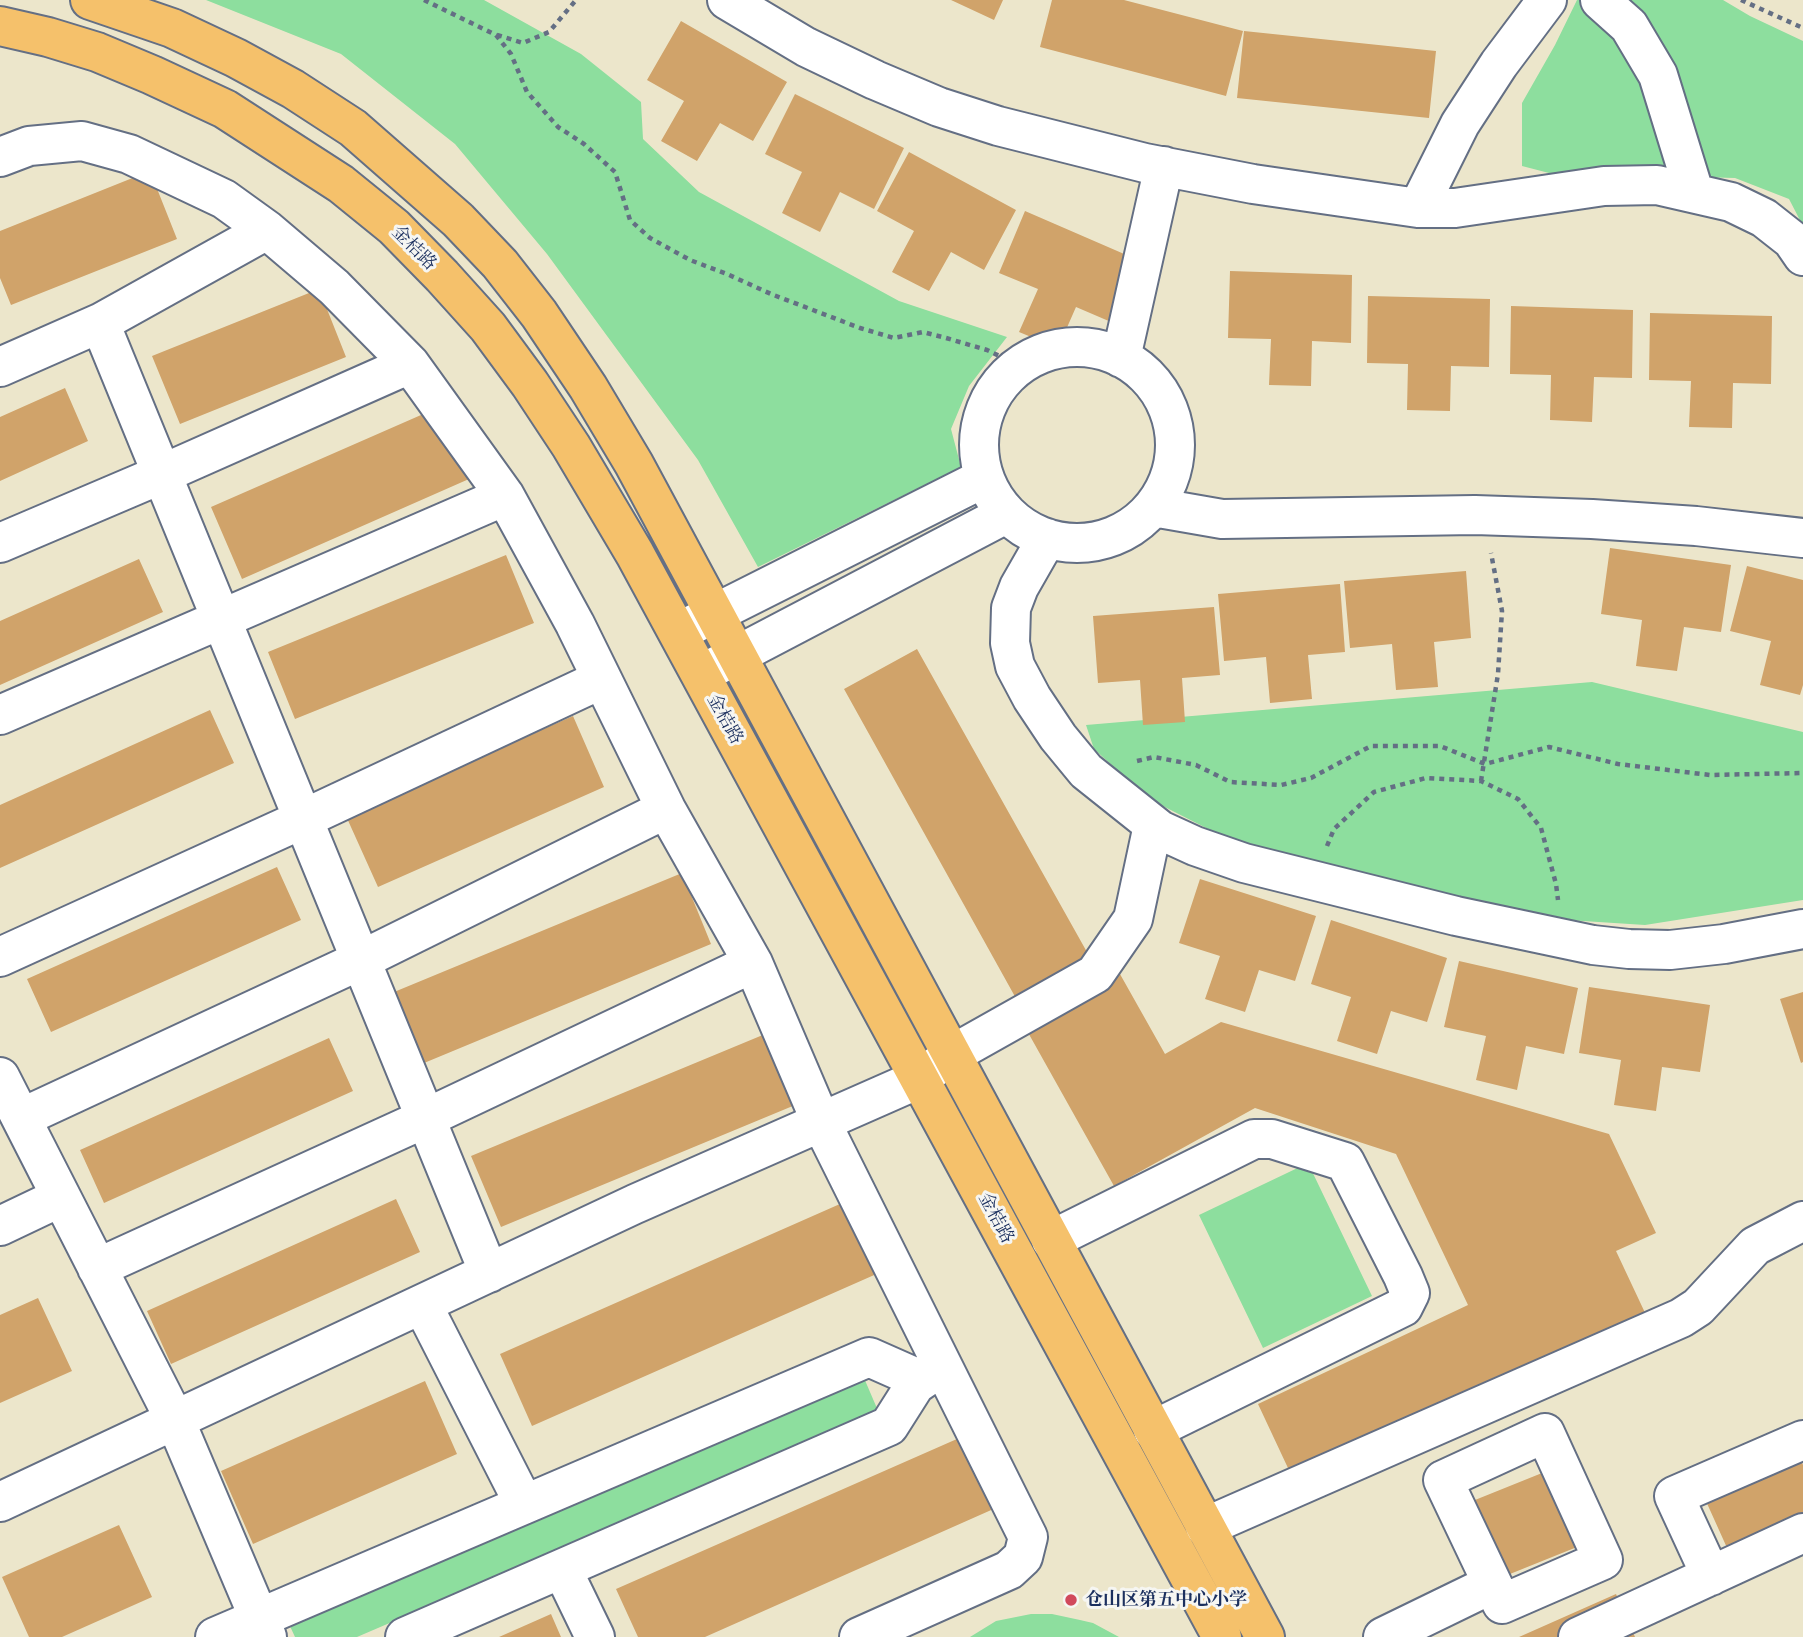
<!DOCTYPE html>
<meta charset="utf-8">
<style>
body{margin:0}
canvas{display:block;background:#ece6cb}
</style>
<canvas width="1803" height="1637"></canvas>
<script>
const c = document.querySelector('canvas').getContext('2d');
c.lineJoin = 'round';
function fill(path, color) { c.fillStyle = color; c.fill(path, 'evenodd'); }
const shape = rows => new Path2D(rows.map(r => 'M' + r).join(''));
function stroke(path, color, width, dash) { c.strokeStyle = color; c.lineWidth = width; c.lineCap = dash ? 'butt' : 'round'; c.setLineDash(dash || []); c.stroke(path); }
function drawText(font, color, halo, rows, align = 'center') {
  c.font = font + ' "Libre Caslon Text","Noto Serif SC",serif'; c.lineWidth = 6; c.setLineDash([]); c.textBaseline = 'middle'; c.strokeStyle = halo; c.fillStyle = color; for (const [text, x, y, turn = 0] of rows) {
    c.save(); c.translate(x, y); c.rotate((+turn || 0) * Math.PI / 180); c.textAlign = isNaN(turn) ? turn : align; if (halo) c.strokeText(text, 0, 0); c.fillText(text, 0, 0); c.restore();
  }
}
const green = shape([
 [206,0,484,0,581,54,641,102,643,139,699,192,899,301,1007,337,969,386,951,429,961,467,758,567,698,460,547,254,455,144,341,54],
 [1577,0,1723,0,1750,16,1803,41,1803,226,1789,199,1735,178,1549,173,1522,166,1522,103,1555,45],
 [1592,682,1803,732,1803,900,1645,925,1490,915,1220,835,1149,799,1094,749,1086,725],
 [1308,1163,1372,1296,1263,1348,1199,1215],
 [864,1378,879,1413,357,1637,295,1637,289,1624],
 [1031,1614,1052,1614,1080,1620,1093,1623,1119,1637,970,1637,996,1621]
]);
const building = shape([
 [951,0,1003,0,994,20],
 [1052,0,1124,0,1243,31,1226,96,1040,47],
 [681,21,787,82,753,141,720,123,697,161,661,141,684,101,647,80],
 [1244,31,1436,51,1429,118,1237,98],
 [795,94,904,148,874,209,840,192,820,232,782,213,802,172,765,154],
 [909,152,1016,210,984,270,951,252,929,291,892,272,914,231,877,211],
 [150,171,177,239,11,305,0,278,0,231],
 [1025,211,1138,260,1111,322,1076,307,1058,348,1019,332,1038,289,999,273],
 [1230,271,1352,275,1351,343,1312,341,1311,386,1269,385,1271,339,1228,338],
 [319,289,346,357,180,424,152,356],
 [1368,296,1490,299,1489,367,1451,366,1450,411,1407,410,1408,364,1367,363],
 [1511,306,1633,310,1632,378,1594,377,1592,422,1550,420,1551,375,1510,374],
 [1650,313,1772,316,1771,384,1733,383,1732,428,1689,427,1691,381,1649,380],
 [65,388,88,441,0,481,0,417],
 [437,408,469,479,242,579,211,507],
 [1610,548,1731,565,1721,632,1684,627,1677,671,1636,666,1642,620,1601,614],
 [506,555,534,623,295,719,268,652],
 [139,559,163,612,0,685,0,621],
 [1747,566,1803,580,1803,685,1800,695,1760,685,1771,641,1730,631],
 [1466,571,1471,638,1434,642,1438,687,1396,690,1392,644,1350,648,1344,581],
 [1340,584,1345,652,1308,655,1312,699,1270,703,1266,657,1224,661,1218,594],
 [1214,607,1220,675,1182,678,1185,722,1143,725,1140,680,1098,683,1093,616],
 [917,649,1092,961,1018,1002,844,689],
 [210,710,234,763,0,868,0,805],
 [573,716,604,787,378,887,346,816],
 [277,867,301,920,51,1032,27,979],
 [682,873,711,944,412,1068,382,997],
 [1200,879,1316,916,1295,981,1259,970,1245,1012,1205,999,1220,956,1179,943],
 [1331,920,1447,958,1427,1022,1391,1011,1377,1054,1337,1041,1351,997,1311,984],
 [1459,961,1578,988,1564,1054,1526,1046,1517,1090,1476,1080,1486,1036,1444,1027],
 [1116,967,1165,1054,1221,1022,1609,1134,1656,1233,1616,1251,1647,1317,1295,1483,1258,1404,1468,1305,1396,1154,1255,1108,1114,1186,1021,1020],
 [1589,987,1710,1005,1700,1072,1662,1067,1656,1111,1614,1105,1621,1060,1579,1053],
 [1803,992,1803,1062,1801,1063,1780,999],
 [770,1032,800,1103,501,1227,471,1156],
 [329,1038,353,1091,104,1203,80,1150],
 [396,1199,420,1252,171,1364,147,1311],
 [849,1200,881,1272,532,1426,500,1354],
 [38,1298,72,1371,0,1403,0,1315],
 [425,1381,457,1454,253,1544,221,1471],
 [966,1435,998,1507,705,1637,638,1637,616,1589],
 [1800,1458,1803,1465,1803,1517,1728,1550,1705,1499],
 [1547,1471,1577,1547,1505,1576,1475,1500],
 [119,1525,152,1597,62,1637,29,1637,2,1577],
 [1616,1594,1635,1637,1519,1637],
 [551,1614,561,1637,499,1637]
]);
const path = shape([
 [424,0,496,35,511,54,527,92,558,127,584,144,615,172,630,220,650,238,690,260,727,274,771,294,860,328,894,338,923,332,946,338,987,350,1020,366],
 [1741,0,1803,28],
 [497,35,523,43,549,32,576,0],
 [1137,761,1154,757,1196,765,1230,782,1281,785,1311,778,1371,746,1440,746,1485,764,1549,747,1618,764,1710,775,1803,773],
 [1481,781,1498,674,1502,611,1491,553],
 [1327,846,1334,829,1374,792,1426,778,1481,781,1518,799,1541,828,1556,884,1558,900]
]);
const minor = shape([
 [727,0,806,47,875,80,939,107,998,126,1145,163,1253,184,1418,208,1455,208,1604,186,1657,185,1731,202,1764,218,1792,240,1803,256],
 [1600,0,1629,26,1658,75,1694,192],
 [0,157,29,146,82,141,129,154,224,199,267,230,334,287,410,364,505,496,575,624,666,809,753,963,821,1122,1028,1537,1023,1557,1009,1570,859,1637],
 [1418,208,1460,124,1499,64,1547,0],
 [100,323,489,1273],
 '979 445a98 98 0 1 1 196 0a98 98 0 1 1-196 0Z',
 [1121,358,1164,166],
 [0,367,100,323,267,230],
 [1153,507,1222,519,1475,515,1592,519,1696,526,1803,538],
 [1047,538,1019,587,1011,608,1010,643,1015,666,1032,698,1058,737,1086,771,1160,830,1195,846,1244,863,1456,916,1593,945,1629,949,1670,950,1724,944,1803,929],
 [0,543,162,474,410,364],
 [678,632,984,478],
 [701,674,1006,514],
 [0,715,505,496],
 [0,957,303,819,602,679],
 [0,1077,175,1420,267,1637],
 [21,1118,361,960,666,809],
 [0,1226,61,1197],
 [1051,1240,1254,1139,1272,1139,1345,1162,1403,1276,1410,1293,1403,1307,1153,1430],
 [97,1268,426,1118,753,963],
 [422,1304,524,1504],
 [1545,1433,1603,1560,1502,1604,1443,1480,1545,1433],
 [0,1502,635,1204,921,1078,951,1055,1095,974,1133,919,1153,825],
 [1205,1527,1681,1318,1698,1307,1755,1246,1803,1221],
 [562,1569,595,1637],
 [1711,1576,1674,1496,1803,1440],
 [215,1637,869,1357,921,1380],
 [405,1637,889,1426,915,1385,941,1367],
 [1383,1637,1492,1584],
 [1578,1637,1803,1533]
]);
const major = shape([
 [90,0,172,28,236,58,293,89,353,128,458,220,500,264,539,314,588,387,634,464,1265,1637],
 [0,26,48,37,97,52,152,75,225,109,341,184,394,227,442,276,488,327,530,384,571,446,635,554,1222,1637]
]);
const markers = [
 [1071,1600,7,"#d1495b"]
];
const streetNames = [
 ["金桔路",414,248,45],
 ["金桔路",725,719,61],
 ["金桔路",996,1218,62]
];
const poiNames = [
 ["仓山区第五中心小学",1085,1600]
];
fill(green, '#8dde9e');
fill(building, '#d0a36a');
stroke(minor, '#646f84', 42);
stroke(major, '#646f84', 42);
stroke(path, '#646f84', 4.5, [5, 5]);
stroke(minor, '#fff', 38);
stroke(major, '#f5c16b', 38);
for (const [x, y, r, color] of markers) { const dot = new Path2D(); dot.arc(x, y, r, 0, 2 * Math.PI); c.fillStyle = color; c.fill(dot); stroke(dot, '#f6f6f2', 2.5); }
drawText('18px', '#1b2f5e', '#f6f6f2', streetNames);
drawText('bold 18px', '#1b2f5e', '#f6f6f2', poiNames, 'left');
</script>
